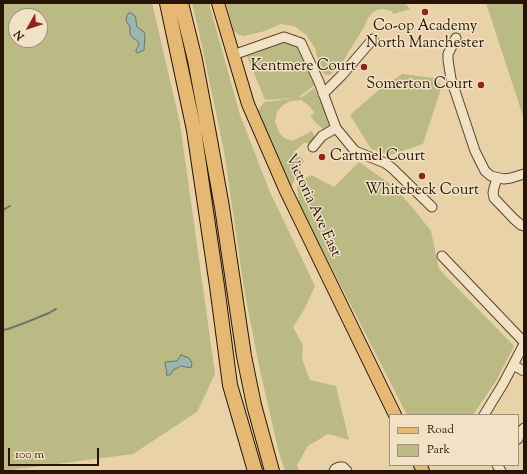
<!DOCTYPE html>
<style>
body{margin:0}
#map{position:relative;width:527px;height:474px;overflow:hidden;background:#ead2a8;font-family:"Sorts Mill Goudy",serif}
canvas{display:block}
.frame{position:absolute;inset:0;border:4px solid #271407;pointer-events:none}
.legend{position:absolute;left:389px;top:414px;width:130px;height:52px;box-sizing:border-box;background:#f1e2c6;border:1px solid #a0907a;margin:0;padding:5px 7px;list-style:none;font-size:12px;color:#271407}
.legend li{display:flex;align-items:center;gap:8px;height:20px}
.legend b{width:20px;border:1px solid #a0907a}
.north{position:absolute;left:8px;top:8px;width:40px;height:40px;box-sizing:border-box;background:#f1e2c6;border:1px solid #a0907a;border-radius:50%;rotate:231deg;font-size:11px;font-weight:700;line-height:16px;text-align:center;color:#271407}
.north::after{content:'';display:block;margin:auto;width:14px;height:18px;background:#8f2418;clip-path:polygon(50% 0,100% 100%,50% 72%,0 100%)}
.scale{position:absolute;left:8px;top:448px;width:91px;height:18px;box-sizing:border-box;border:2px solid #271407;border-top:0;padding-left:5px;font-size:12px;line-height:14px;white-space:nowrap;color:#271407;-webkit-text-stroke:3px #f1e2c6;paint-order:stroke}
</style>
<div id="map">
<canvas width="527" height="474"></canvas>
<div class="frame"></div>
<ul class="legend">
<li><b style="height:5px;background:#e5b974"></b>Road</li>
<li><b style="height:11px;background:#bcba84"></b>Park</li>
</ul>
<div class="north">N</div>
<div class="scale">100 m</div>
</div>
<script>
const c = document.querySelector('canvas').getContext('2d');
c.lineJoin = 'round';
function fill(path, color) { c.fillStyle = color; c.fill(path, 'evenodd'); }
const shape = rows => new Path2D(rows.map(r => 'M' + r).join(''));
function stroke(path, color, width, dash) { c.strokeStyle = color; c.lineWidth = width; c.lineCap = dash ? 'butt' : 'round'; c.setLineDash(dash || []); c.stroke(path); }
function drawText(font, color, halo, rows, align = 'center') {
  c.font = font + ' "Sorts Mill Goudy",serif'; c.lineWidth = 3; c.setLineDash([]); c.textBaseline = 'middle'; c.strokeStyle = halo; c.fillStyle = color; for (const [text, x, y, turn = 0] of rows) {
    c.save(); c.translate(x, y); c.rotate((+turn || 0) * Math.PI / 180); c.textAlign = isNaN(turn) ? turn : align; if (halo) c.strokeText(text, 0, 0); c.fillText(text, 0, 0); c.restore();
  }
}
const green = shape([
 [3,3,152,3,180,123,215,374,197,412,133,454,3,471],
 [16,16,40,16,40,40,16,40],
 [192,3,209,3,240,115,270,192,315,286,305,308,293,327,303,345,302,359,310,380,336,386,349,440,328,434,308,446,297,465,299,471,285,471,278,449,259,366,244,289,224,151,200,37],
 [226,3,405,3,410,9,394,14,391,11,383,9,377,10,372,13,368,18,364,27,342,63,330,75,324,74,320,69,315,48,306,35,294,26,281,24,265,31,244,36,239,35,234,31],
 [486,3,524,3,524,119,520,107],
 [287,41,294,43,300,48,316,84,299,97,302,97,314,88,332,127,323,129,317,124,310,116,312,115,314,112,308,105,301,100,290,101,282,106,277,112,275,122,279,132,284,138,292,141,312,131,316,140,313,143,304,143,295,151,304,161,290,190,258,110,264,102,295,98,265,100,247,56],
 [402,74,434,78,442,86,423,144,390,155,371,149,350,115,381,88],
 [359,162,393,186,412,207,431,231,439,269,514,346,496,381,473,415,407,415,299,204,297,184,311,175,334,187]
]);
const water = shape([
 [129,13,131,13,135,16,136,19,136,22,137,27,143,31,145,34,144,50,138,53,136,52,136,50,138,47,139,43,137,41,132,37,130,34,130,27,126,20,127,15,129,13],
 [181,355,189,358,192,363,191,368,181,366,173,370,170,375,166,375,167,371,166,369,165,362,177,361,181,355]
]);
const stream = shape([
 [3,210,10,206],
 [3,330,8,329,27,322,49,313,56,309]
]);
const minor = shape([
 [456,38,448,54,448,60,451,79,475,151,485,171,491,176,504,179,511,178,524,174],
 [233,55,284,37,301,43,319,82,336,128,355,151,385,163,392,168,432,207],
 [323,94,342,75,373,39],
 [313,147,322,136,336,128],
 [497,178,494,188,493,193,494,198,514,219,521,225,524,226],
 [442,256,524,342],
 [513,365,524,371],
 [484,415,503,384,524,344],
 [518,439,520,433,524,428],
 [497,465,501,471],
 [334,471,335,469,339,467,343,467,347,471]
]);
const major = shape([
 [218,3,248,104,285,189,395,415],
 [420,465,423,471]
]);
const highway = shape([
 [167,3,194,130,217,286,230,385,255,471],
 [181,3,195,60,208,129,222,207,244,356,254,405,272,471]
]);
const markers = [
 [425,12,4,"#8f2418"],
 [364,67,4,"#8f2418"],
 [481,85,4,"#8f2418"],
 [322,157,4,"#8f2418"],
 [422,176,4,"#8f2418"]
];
const poiNames = [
 ["Co-op Academy",425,27],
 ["North Manchester",425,44],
 ["Kentmere Court",356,67,"right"],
 ["Somerton Court",473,85,"right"],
 ["Cartmel Court",330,157,"left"],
 ["Whitebeck Court",422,191]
];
const streetNames = [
 ["Victoria Ave East",312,206,65]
];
fill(green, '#bcba84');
fill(water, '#99b6af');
stroke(water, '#6b756c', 1);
stroke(stream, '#6b756c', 2);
stroke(minor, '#58442f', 11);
stroke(major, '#271407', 14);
stroke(highway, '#271407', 16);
stroke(minor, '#f1e2c6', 9);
stroke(major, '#e5b974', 12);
stroke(highway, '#e5b974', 14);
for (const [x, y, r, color] of markers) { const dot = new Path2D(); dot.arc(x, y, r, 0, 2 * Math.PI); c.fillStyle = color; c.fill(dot); stroke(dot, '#f1e2c6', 1.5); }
drawText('15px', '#271407', '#f1e2c6', poiNames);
drawText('15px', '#271407', '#f1e2c6', streetNames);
</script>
